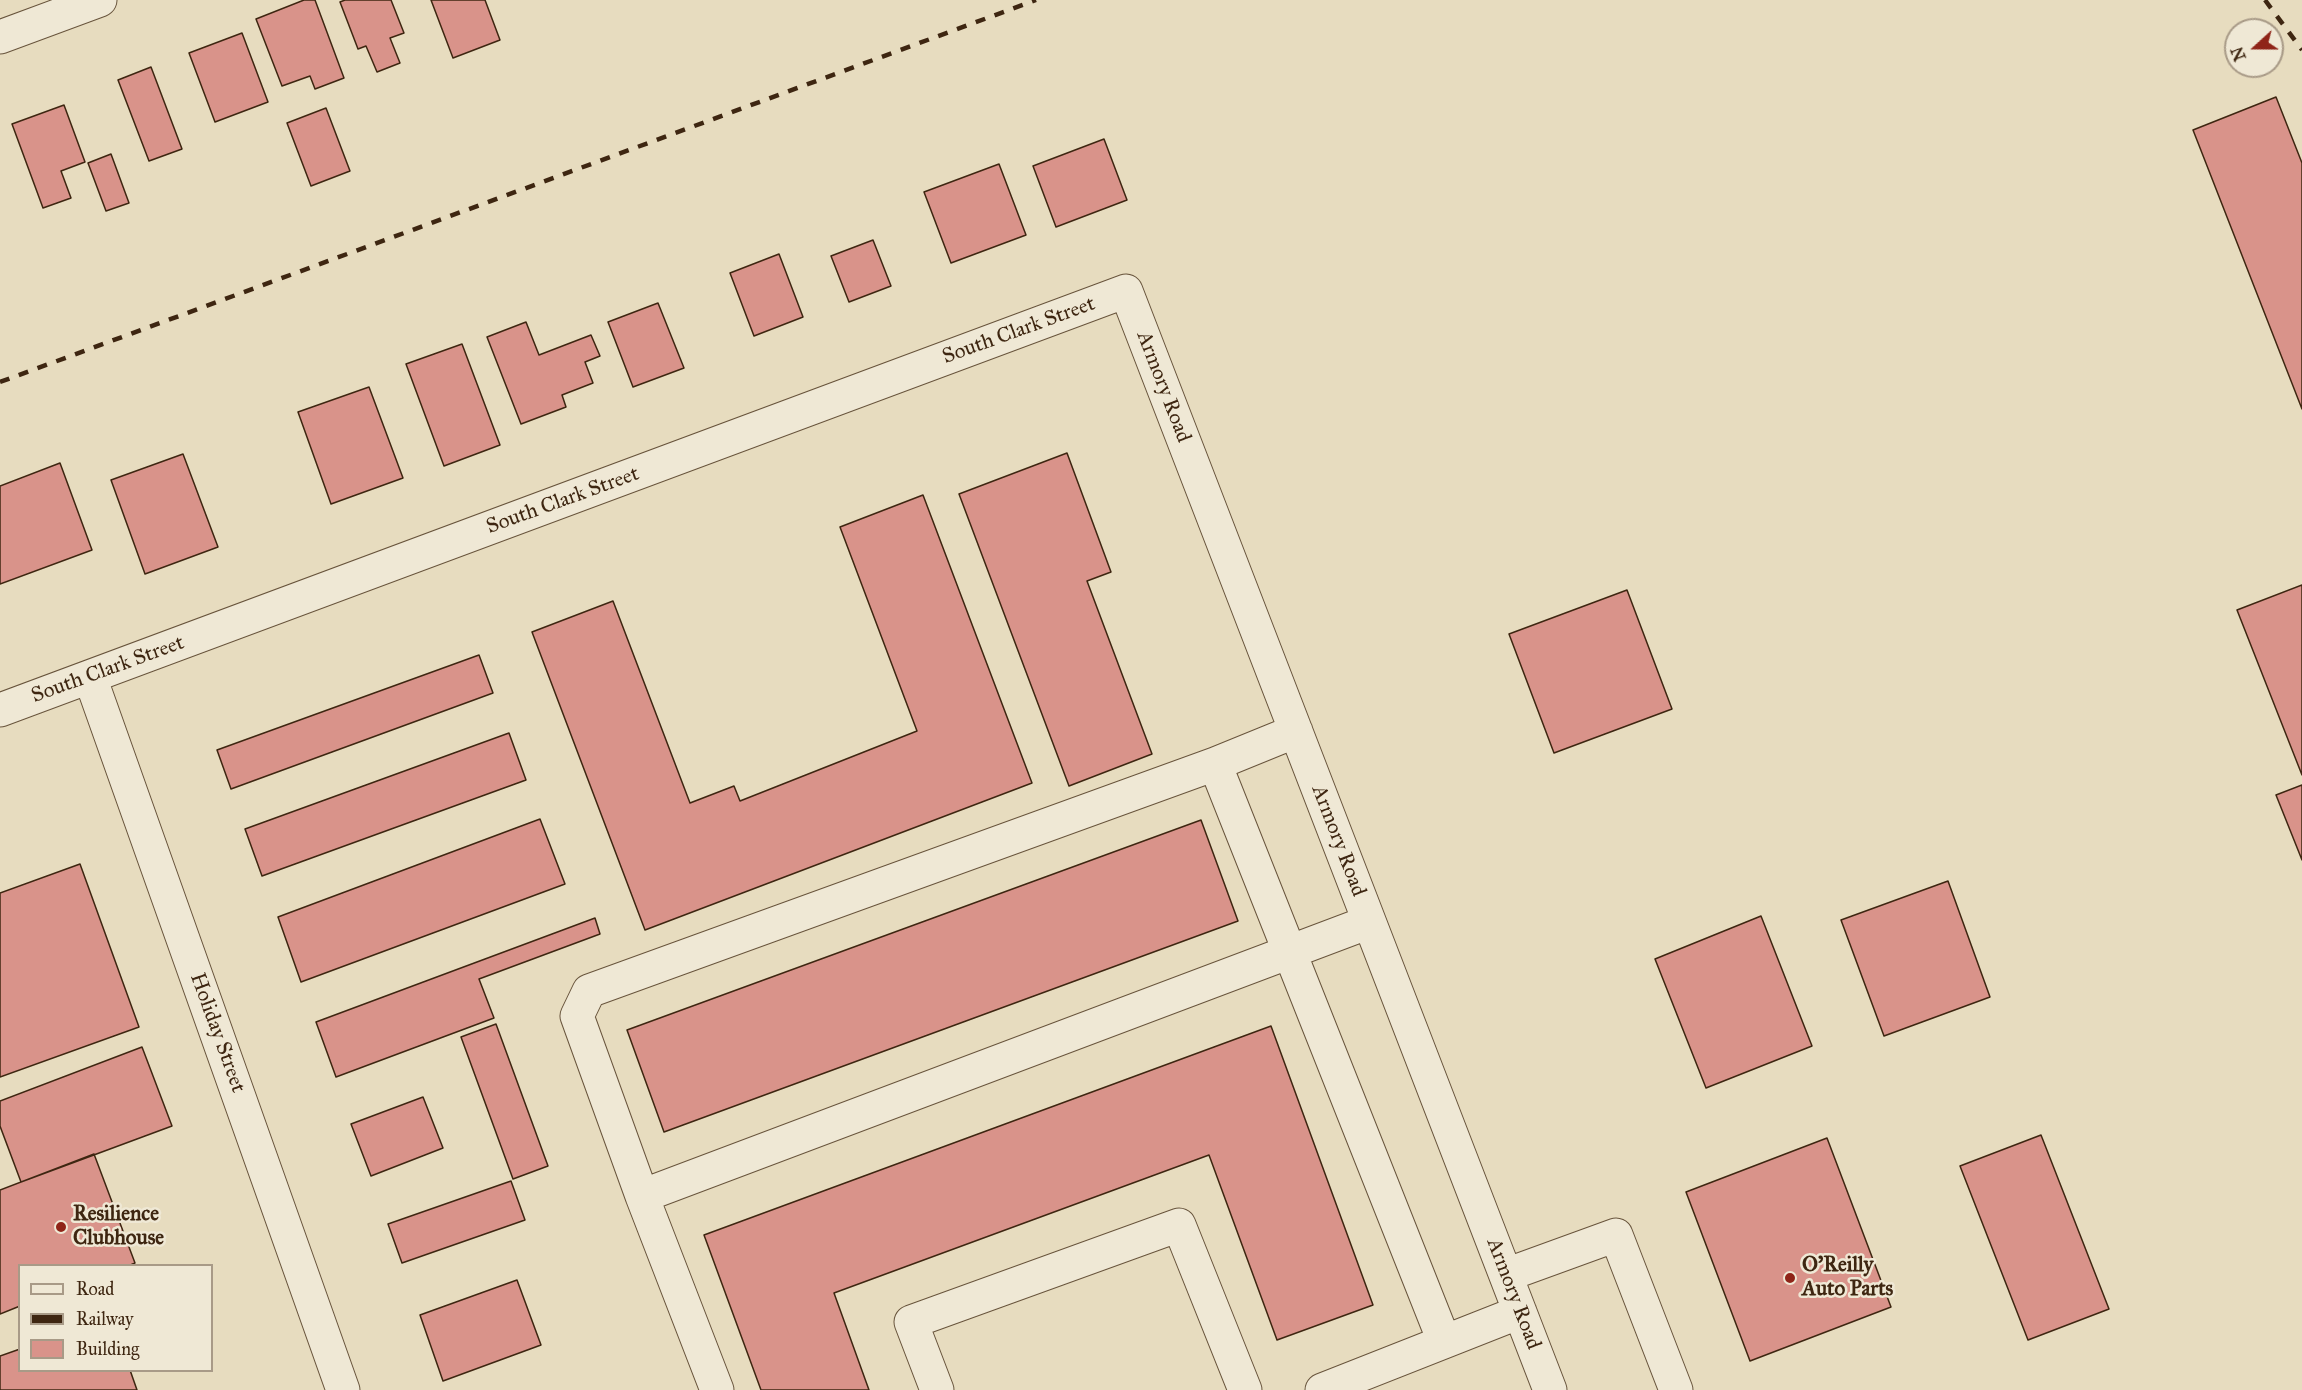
<!DOCTYPE html>
<style>
body{margin:0}
#map{position:relative;width:2302px;height:1390px;overflow:hidden;background:#e7dcbf;font-family:"IM FELL Great Primer",serif}
canvas{display:block}
.legend{position:absolute;left:18px;top:1264px;width:195px;height:108px;box-sizing:border-box;background:#efe8d5;border:2px solid #a89a87;margin:0;padding:8px 10px;list-style:none;font-size:18px;color:#3e2611}
.legend li{display:flex;align-items:center;gap:12px;height:30px}
.legend b{width:30px;border:2px solid #a89a87}
.north{position:absolute;left:2224px;top:18px;width:60px;height:60px;box-sizing:border-box;background:#efe8d5;border:2px solid #a89a87;border-radius:50%;rotate:249deg;font-size:16px;font-weight:700;line-height:24px;text-align:center;color:#3e2611}
.north::after{content:'';display:block;margin:auto;width:21px;height:27px;background:#8f2418;clip-path:polygon(50% 0,100% 100%,50% 72%,0 100%)}
</style>
<div id="map">
<canvas width="2302" height="1390"></canvas>
<ul class="legend">
<li><b style="height:8px;background:#efe8d5"></b>Road</li>
<li><b style="height:8px;background:#3e2611"></b>Railway</li>
<li><b style="height:16px;background:#d9938a"></b>Building</li>
</ul>
<div class="north">N</div>
</div>
<script>
const c = document.querySelector('canvas').getContext('2d');
c.lineJoin = 'round';
function fill(path, color) { c.fillStyle = color; c.fill(path, 'evenodd'); }
const shape = rows => new Path2D(rows.map(r => 'M' + r).join(''));
function stroke(path, color, width, dash) { c.strokeStyle = color; c.lineWidth = width; c.lineCap = dash ? 'butt' : 'round'; c.setLineDash(dash || []); c.stroke(path); }
function drawText(font, color, halo, rows, align = 'center') {
  c.font = font + ' "IM FELL Great Primer",serif'; c.lineWidth = 5; c.setLineDash([]); c.textBaseline = 'middle'; c.strokeStyle = halo; c.fillStyle = color; for (const [text, x, y, turn = 0] of rows) {
    c.save(); c.translate(x, y); c.rotate((+turn || 0) * Math.PI / 180); c.textAlign = isNaN(turn) ? turn : align; if (halo) c.strokeText(text, 0, 0); c.fillText(text, 0, 0); c.restore();
  }
}
const building = shape([
 [304,0,315,0,344,78,315,89,310,76,282,86,256,19,304,0],
 [345,0,391,0,404,33,390,38,400,63,377,72,366,46,358,49,340,2,345,0],
 [431,0,485,0,500,40,453,58,431,0],
 [242,33,268,102,215,122,189,53,242,33],
 [151,67,182,149,149,161,118,80,151,67],
 [2276,97,2302,163,2302,409,2193,130,2276,97],
 [64,105,85,162,61,171,71,198,43,208,12,124,64,105],
 [326,108,350,171,311,186,287,123,326,108],
 [1104,139,1127,200,1056,227,1033,166,1104,139],
 [111,154,129,203,106,211,88,163,111,154],
 [999,164,1026,235,951,263,924,192,999,164],
 [873,240,891,286,849,302,831,256,873,240],
 [779,254,803,317,754,336,730,273,779,254],
 [658,303,684,368,633,387,608,322,658,303],
 [526,322,539,355,591,335,600,356,585,362,593,383,562,395,566,407,521,424,487,337,526,322],
 [462,344,500,445,444,466,406,364,462,344],
 [369,387,403,478,331,504,298,412,369,387],
 [1067,453,1111,572,1087,581,1152,754,1069,786,959,494,1067,453],
 [183,454,218,547,145,574,111,480,183,454],
 [60,463,92,550,0,584,0,486,60,463],
 [923,495,1032,783,645,930,532,632,613,601,690,803,734,786,740,801,917,731,840,527,923,495],
 [2302,585,2302,775,2237,610,2302,585],
 [1627,590,1672,709,1554,753,1509,634,1627,590],
 [479,655,493,693,231,789,217,750,479,655],
 [509,733,526,780,262,876,245,829,509,733],
 [2302,785,2302,860,2276,795,2302,785],
 [540,819,565,884,301,982,278,917,540,819],
 [1201,820,1238,921,664,1132,627,1030,1201,820],
 [80,864,139,1027,0,1077,0,893,80,864],
 [1948,881,1990,997,1884,1036,1841,920,1948,881],
 [1761,916,1812,1046,1706,1088,1655,959,1761,916],
 [595,918,600,934,479,979,494,1018,336,1077,316,1022,595,918],
 [496,1024,548,1166,513,1179,461,1037,496,1024],
 [1271,1026,1373,1305,1277,1340,1209,1155,834,1293,869,1390,761,1390,704,1235,1271,1026],
 [142,1047,172,1126,21,1182,0,1126,0,1101,142,1047],
 [423,1097,443,1148,371,1176,351,1124,423,1097],
 [2041,1135,2109,1309,2028,1340,1960,1166,2041,1135],
 [1827,1138,1891,1307,1750,1361,1686,1192,1827,1138],
 [94,1154,135,1263,128,1266,20,1266,20,1306,0,1314,0,1190,94,1154],
 [511,1181,525,1220,402,1263,388,1224,511,1181],
 [517,1280,541,1345,443,1381,420,1315,517,1280],
 [20,1349,20,1370,130,1370,137,1390,0,1390,0,1356,20,1349]
]);
const minor = shape([
 [0,37,100,0],
 [90,677,343,1390],
 [0,710,1126,291,1550,1390],
 [1215,764,1296,731],
 [642,1196,1369,922],
 [1506,1275,1616,1235,1676,1390],
 [717,1390,642,1196,577,1016,589,991,1215,764,1444,1341],
 [937,1390,911,1322,1179,1225,1245,1390],
 [1322,1390,1520,1312]
]);
const rail = shape([
 [2265,0,2302,50],
 [0,382,1036,0]
]);
const markers = [
 [61,1227,6,"#8f2418"],
 [1790,1278,6,"#8f2418"]
];
const streetNames = [
 ["South Clark Street",1019,331,-20],
 ["Armory Road",1163,387,69],
 ["South Clark Street",563,501,-20],
 ["South Clark Street",108,670,-20],
 ["Armory Road",1338,841,69],
 ["Holiday Street",217,1033,70],
 ["Armory Road",1513,1294,69]
];
const poiNames = [
 ["Resilience",73,1215],
 ["Clubhouse",73,1239],
 ["O'Reilly",1802,1266],
 ["Auto Parts",1802,1290]
];
fill(building, '#d9938a');
stroke(building, '#3e2611', 1.5);
stroke(minor, '#68543c', 35);
stroke(minor, '#efe8d5', 33);
stroke(rail, '#3e2611', 4.5, [10, 10]);
for (const [x, y, r, color] of markers) { const dot = new Path2D(); dot.arc(x, y, r, 0, 2 * Math.PI); c.fillStyle = color; c.fill(dot); stroke(dot, '#efe8d5', 2); }
drawText('21px', '#3e2611', '#efe8d5', streetNames);
drawText('bold 21px', '#3e2611', '#efe8d5', poiNames, 'left');
</script>
